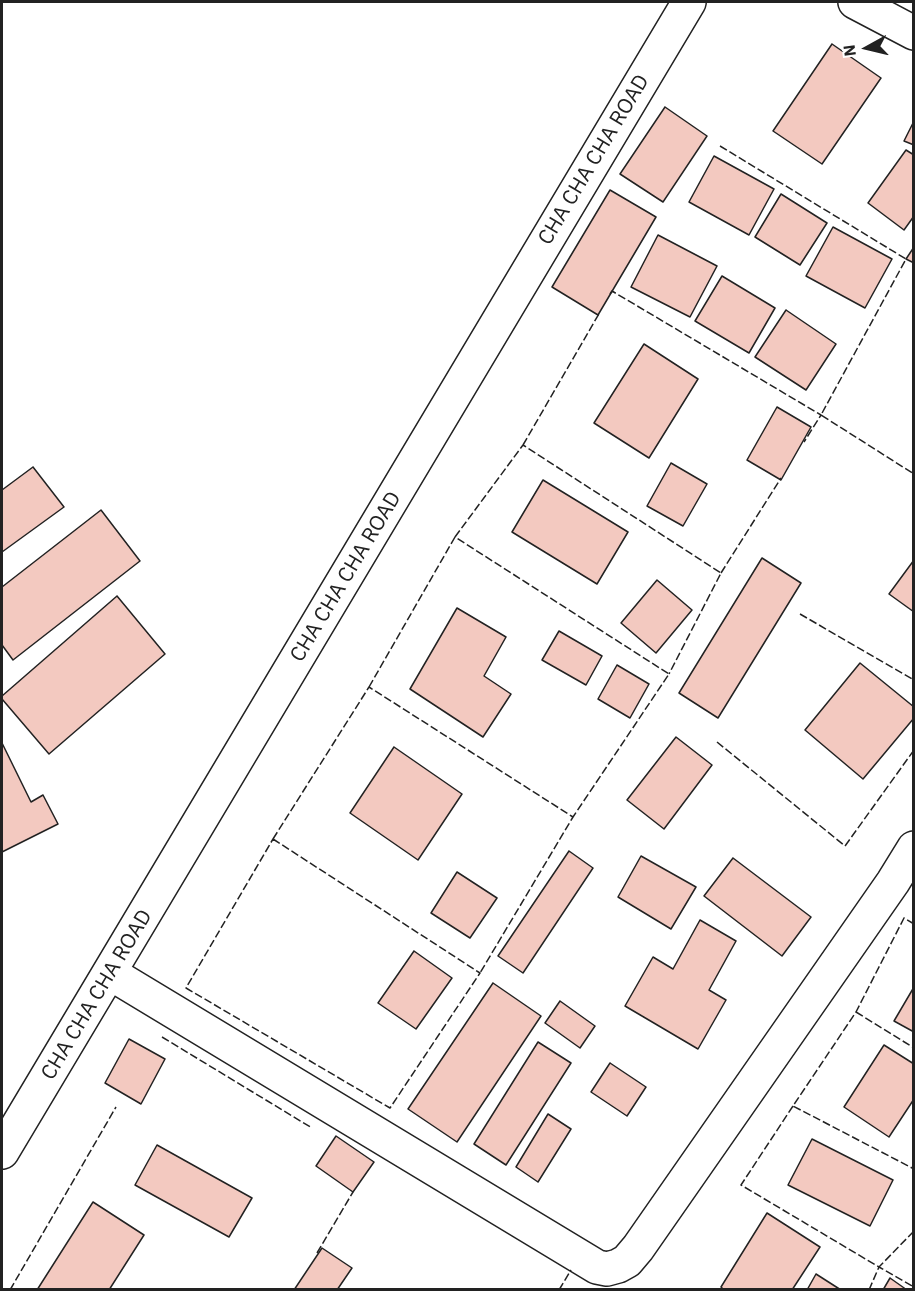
<!DOCTYPE html>
<style>
body{margin:0}
#map{position:relative;width:915px;height:1291px;overflow:hidden;background:#fff;font-family:"IBM Plex Sans",sans-serif}
canvas{display:block}
.frame{position:absolute;inset:0;border:3px solid #222;pointer-events:none}
.north{position:absolute;left:837px;top:18px;width:60px;height:60px;-webkit-text-stroke:4px #fff;paint-order:stroke;rotate:262deg;font-size:16px;font-weight:700;line-height:24px;text-align:center;color:#222}
.north::after{content:'';display:block;margin:auto;width:21px;height:27px;background:#222;clip-path:polygon(50% 0,100% 100%,50% 72%,0 100%)}
</style>
<div id="map">
<canvas width="915" height="1291"></canvas>
<div class="frame"></div>
<div class="north">N</div>
</div>
<script>
const c = document.querySelector('canvas').getContext('2d');
c.lineJoin = 'round';
function fill(path, color) { c.fillStyle = color; c.fill(path, 'evenodd'); }
const shape = rows => new Path2D(rows.map(r => 'M' + r).join(''));
function stroke(path, color, width, dash) { c.strokeStyle = color; c.lineWidth = width; c.lineCap = dash ? 'butt' : 'round'; c.setLineDash(dash || []); c.stroke(path); }
function drawText(font, color, halo, rows, align = 'center') {
  c.font = font + ' "IBM Plex Sans",sans-serif'; c.lineWidth = 4.5; c.setLineDash([]); c.textBaseline = 'middle'; c.strokeStyle = halo; c.fillStyle = color; for (const [text, x, y, turn = 0] of rows) {
    c.save(); c.translate(x, y); c.rotate((+turn || 0) * Math.PI / 180); c.textAlign = isNaN(turn) ? turn : align; if (halo) c.strokeText(text, 0, 0); c.fillText(text, 0, 0); c.restore();
  }
}
const building = shape([
 [832,44,881,78,822,164,773,131,832,44],
 [665,107,707,136,663,202,620,174,665,107],
 [914,121,914,145,904,141,914,121],
 [906,150,914,155,914,216,904,230,868,203,906,150],
 [714,156,774,189,749,235,689,202,714,156],
 [610,190,656,217,598,315,552,287,610,190],
 [781,194,827,223,800,265,755,237,781,194],
 [833,227,892,259,865,308,806,276,833,227],
 [658,235,717,266,690,317,631,287,658,235],
 [914,247,914,263,906,259,914,247],
 [722,276,775,308,749,353,695,321,722,276],
 [786,310,836,344,806,390,755,357,786,310],
 [644,344,698,379,649,458,594,423,644,344],
 [777,407,811,427,781,480,747,460,777,407],
 [671,463,707,484,683,526,647,506,671,463],
 [33,467,64,507,2,552,2,490,33,467],
 [543,480,628,532,597,584,512,532,543,480],
 [101,510,140,561,13,660,2,645,2,587,101,510],
 [762,558,801,583,718,718,679,693,762,558],
 [914,560,914,612,889,594,914,560],
 [657,580,692,610,656,653,621,623,657,580],
 [117,596,165,654,49,754,2,699,2,696,117,596],
 [457,608,506,637,484,676,511,694,483,737,410,689,457,608],
 [559,631,602,656,586,685,542,660,559,631],
 [860,663,914,707,914,718,863,779,805,730,860,663],
 [617,665,649,684,630,718,598,699,617,665],
 [676,737,712,765,664,829,627,800,676,737],
 [2,743,31,802,43,795,58,824,2,852,2,743],
 [394,747,462,794,418,860,350,813,394,747],
 [569,851,593,868,523,973,498,956,569,851],
 [641,856,696,887,671,929,618,897,641,856],
 [733,858,811,917,782,956,704,896,733,858],
 [457,872,497,898,470,938,431,913,457,872],
 [700,920,736,941,709,990,726,1000,698,1049,625,1006,653,957,673,969,700,920],
 [414,951,452,978,416,1029,378,1003,414,951],
 [493,983,541,1016,457,1142,408,1109,493,983],
 [914,987,914,1032,894,1021,914,987],
 [560,1001,595,1026,580,1048,545,1023,560,1001],
 [129,1039,165,1059,141,1104,105,1083,129,1039],
 [538,1042,571,1063,506,1165,474,1144,538,1042],
 [884,1045,914,1064,914,1099,889,1137,844,1107,884,1045],
 [610,1063,646,1087,627,1116,591,1092,610,1063],
 [548,1114,571,1129,538,1182,516,1167,548,1114],
 [336,1136,374,1162,353,1192,316,1166,336,1136],
 [812,1139,893,1180,870,1226,788,1185,812,1139],
 [157,1145,252,1198,229,1237,135,1185,157,1145],
 [93,1202,144,1235,109,1290,37,1290,93,1202],
 [767,1213,820,1247,792,1290,724,1290,721,1287,767,1213],
 [322,1248,352,1268,337,1290,294,1290,322,1248],
 [816,1274,841,1290,807,1290,816,1274],
 [890,1278,907,1290,883,1290,890,1278]
]);
const street = shape([
 [855,2,914,33],
 [110,973,597,1267,607,1269,618,1266,627,1261,638,1248,893,882,914,848],
 [2,1152,689,2]
]);
const fence = shape([
 [720,146,906,259,821,415,914,474],
 [610,294,612,291,821,415,804,442],
 [523,445,600,312],
 [455,537,523,445,721,573,669,674],
 [721,573,781,478],
 [800,614,914,680],
 [369,687,455,537,669,674,573,817],
 [717,742,845,846,914,750],
 [273,839,480,973,390,1108,186,988,273,839],
 [273,839,369,687,573,817,480,973],
 [914,924,904,918,856,1012,793,1106,914,1169],
 [856,1012,914,1048],
 [162,1037,312,1128],
 [793,1106,741,1185,879,1267,914,1231],
 [317,1253,353,1192],
 [10,1290,116,1107],
 [559,1290,571,1270],
 [869,1290,879,1267,914,1287]
]);
const streetNames = [
 ["CHA CHA CHA ROAD",594,160,-59],
 ["CHA CHA CHA ROAD",346,577,-59],
 ["CHA CHA CHA ROAD",97,995,-59]
];
fill(building, '#f3c9c0');
stroke(building, '#222', 1.5);
stroke(street, '#222', 36);
stroke(street, '#fff', 33);
stroke(fence, '#222', 1.5, [8, 3]);
drawText('21px', '#222', '#fff', streetNames);
</script>
